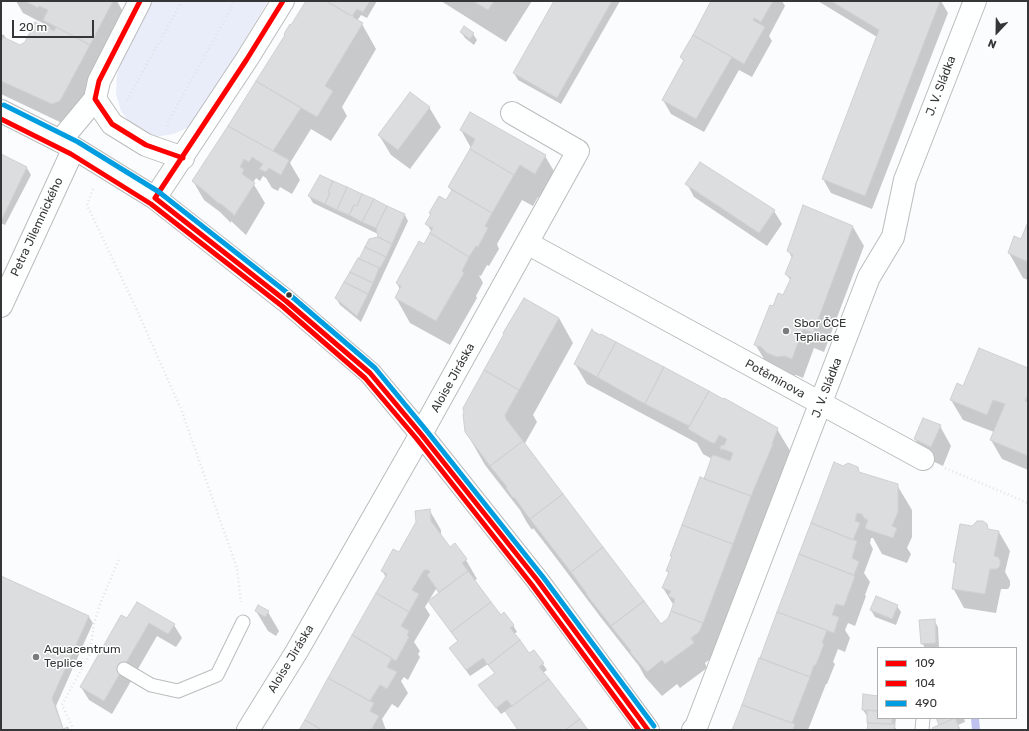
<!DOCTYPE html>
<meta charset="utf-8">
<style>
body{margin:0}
#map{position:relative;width:1029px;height:731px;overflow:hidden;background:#fbfcfd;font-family:Rubik,sans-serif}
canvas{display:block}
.frame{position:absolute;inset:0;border:2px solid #353637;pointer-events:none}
.legend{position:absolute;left:877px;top:647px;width:140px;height:72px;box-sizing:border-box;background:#fff;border:1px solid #aeafaf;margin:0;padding:5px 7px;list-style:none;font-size:12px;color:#353637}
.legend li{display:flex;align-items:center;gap:8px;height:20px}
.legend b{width:20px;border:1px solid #aeafaf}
.north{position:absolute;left:977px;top:12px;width:40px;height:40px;-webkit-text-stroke:3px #fff;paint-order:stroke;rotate:202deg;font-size:11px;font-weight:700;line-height:16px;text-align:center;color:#353637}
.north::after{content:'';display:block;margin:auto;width:14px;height:18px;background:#353637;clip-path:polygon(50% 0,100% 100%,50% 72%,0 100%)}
.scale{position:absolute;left:12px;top:20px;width:82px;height:18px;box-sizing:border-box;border:2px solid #353637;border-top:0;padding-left:5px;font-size:12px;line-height:14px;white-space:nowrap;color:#353637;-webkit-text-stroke:3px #fff;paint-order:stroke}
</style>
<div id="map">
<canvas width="1029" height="731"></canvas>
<div class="frame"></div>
<ul class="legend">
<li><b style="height:5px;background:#f00"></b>109</li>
<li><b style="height:5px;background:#f00"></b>104</li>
<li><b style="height:5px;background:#009ee0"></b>490</li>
</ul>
<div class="north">N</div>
<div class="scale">20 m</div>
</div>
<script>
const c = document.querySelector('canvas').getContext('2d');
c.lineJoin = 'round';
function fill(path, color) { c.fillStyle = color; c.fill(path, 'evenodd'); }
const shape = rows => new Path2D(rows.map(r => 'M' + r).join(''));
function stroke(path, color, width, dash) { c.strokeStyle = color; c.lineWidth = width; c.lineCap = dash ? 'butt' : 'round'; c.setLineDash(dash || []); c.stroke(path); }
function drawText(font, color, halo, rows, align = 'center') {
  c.font = font + ' Rubik,sans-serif'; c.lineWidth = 3; c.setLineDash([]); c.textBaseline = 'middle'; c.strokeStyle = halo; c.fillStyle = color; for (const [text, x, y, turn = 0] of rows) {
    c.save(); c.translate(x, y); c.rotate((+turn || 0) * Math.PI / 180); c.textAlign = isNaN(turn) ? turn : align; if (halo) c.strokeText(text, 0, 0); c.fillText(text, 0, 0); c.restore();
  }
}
const green = shape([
 [153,1,268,1,198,118,187,128,173,134,155,137,141,132,130,123,121,111,116,94,117,75,123,56]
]);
const shadow = shape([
 [16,1,117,1,126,17,71,121,64,124,1,94,1,34,4,35,7,40,20,46,51,30,48,26,23,13],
 [308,1,377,1,367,18,361,15,357,21,362,24,376,49,342,107,347,116,331,141,311,129,290,163,300,180,292,194,280,187,278,191,272,188,266,178,263,176,260,181,256,178,253,183,265,203,246,235,231,221,231,223,220,212,204,200,193,181,256,82,258,83,257,81],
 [350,11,354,18,352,18,349,12],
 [441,1,532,1,506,42],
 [555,1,620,1,561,104,518,80,514,73],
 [712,1,782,1,785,6,769,36,772,41,752,77,739,70,704,132,671,114,663,100,684,62,681,57],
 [818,1,941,1,948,13,872,209,831,193,823,179,877,37],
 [461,32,473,34,477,40,474,45,465,38],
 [429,107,441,127,410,169,391,155,379,135],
 [461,130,545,156,564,188,554,206,538,197,533,206,522,200,497,244,499,249,489,266,487,265,481,276,479,275,483,283,476,296,477,298,450,345,410,323,396,298,400,290,397,283,425,246,432,233,427,224,431,215,430,213,446,201,452,192,449,187,471,148],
 [1,155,27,168,31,175,5,225,1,223],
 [687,184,774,211,782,224,767,246,694,197],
 [309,196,405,215,408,221,361,322,340,305,336,298,379,238,378,234,313,203],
 [1028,225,1028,280,1023,278,1009,253,1022,241],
 [853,227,864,246,824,352,814,348,803,378,796,375,789,376,767,364,755,344,774,307,784,296,791,281,786,274,792,258,788,250],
 [559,318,573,343,533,415,537,422,524,445,661,626,669,619,674,606,663,588,669,574,667,571,672,557,672,556,712,459,703,454,697,443,587,384,575,364,592,331,615,342,777,429,792,454,713,657,705,663,707,668,680,688,677,684,662,696,645,677,639,666,602,619,550,550,533,528,532,530,526,521,520,510,485,465,466,432],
 [1028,369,1028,470,1002,459,991,440,994,432,963,420,951,400,964,387],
 [940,426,951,446,943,466,926,458,915,439],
 [834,464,843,467,857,468,860,473,897,485,912,510,912,537,907,548,911,554,907,563,882,554,873,538,871,538,870,543,873,549,864,573,870,582,865,595,866,596,855,626,848,623,845,630,850,638,845,652,838,649,833,662,835,664,827,684,826,684,808,730,733,730],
 [430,511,441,530,441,537,450,549,455,545,466,560,477,579,474,581,501,616,513,625,517,632,514,634,529,655,543,664,547,670,543,673,587,730,519,730,506,711,501,714,484,692,495,674,488,664,470,676,450,648,458,642,429,601,439,594,436,589,425,607,430,615,414,642,420,651,418,654,420,657,408,680,404,677,401,681,408,693,398,708,392,704,382,719,386,730,300,730,386,577,382,571,399,554],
 [986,525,989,530,999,532,1010,551,1005,572,1010,581,1010,586,1008,589,1001,589,996,613,964,608,953,588,957,567,954,562,973,527],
 [1,577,89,617,93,623,56,706,64,730,1,730],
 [897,606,901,612,896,625,875,617,871,610],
 [256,611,268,612,279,631,276,636,268,631],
 [128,620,174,625,182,638,176,647,157,636,112,714,89,700,81,687],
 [934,620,938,627,939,648,925,648,922,643],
 [878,697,878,718,896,718,895,727,897,730,868,730,867,716,863,710],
 [937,718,964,718,965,722,958,725,961,730,934,730,940,725]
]);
const stream = shape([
 [975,718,976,730]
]);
const building = shape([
 [25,1,113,1,90,45,43,20,48,10,39,6,38,8,25,1],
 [306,1,326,1,363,23,325,86,333,91,317,117,256,81,285,35,284,34,290,24,291,25,306,1],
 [326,1,370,1,363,12,357,9,352,16,326,1],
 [473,1,494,1,488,10,473,1],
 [554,1,612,1,557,98,513,73,554,1],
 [711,1,773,1,761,22,754,18,753,20,765,27,744,64,693,35,711,1],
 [831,1,940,1,865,196,822,179,879,30,831,1],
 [35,22,54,31,56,27,90,45,60,101,52,104,1,81,1,42,3,37,20,45,25,42,35,22],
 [464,26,474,33,470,39,460,32,464,26],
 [693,35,732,57,696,119,662,100,684,60,680,57,693,35],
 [256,81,301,108,273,151,228,126,256,81],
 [410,92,430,107,398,150,378,135,410,92],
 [470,112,546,155,535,174,520,165,514,175,470,149,475,139,460,130,470,112],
 [228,126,289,160,281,175,269,168,266,172,259,169,263,164,252,157,249,162,244,159,240,167,244,169,242,174,255,183,234,216,233,214,220,203,219,204,207,193,192,181,228,126],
 [470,149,514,175,492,213,448,187,470,149],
 [1,154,27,167,2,219,1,219,1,154],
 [700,162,775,210,759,233,685,184,700,162],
 [320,175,333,181,328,192,330,193,325,204,308,196,320,175],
 [333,181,347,187,337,210,325,204,330,193,328,192,333,181],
 [347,187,362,194,357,206,354,205,349,215,337,210,347,187],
 [452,190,492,213,485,226,488,228,478,247,476,246,469,257,430,233,433,228,425,224,431,214,429,213,439,196,446,200,452,190],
 [362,194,374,199,362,222,349,215,354,205,357,206,362,194],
 [374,199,387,206,376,228,362,222,374,199],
 [803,205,853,226,813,333,803,329,792,359,784,356,777,357,767,353,761,347,754,345,770,305,773,306,778,293,783,295,791,278,785,274,793,255,787,251,803,205],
 [387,206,405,214,392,244,378,237,376,228,387,206],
 [1028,222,1028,262,1008,253,1014,236,1021,239,1028,222],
 [430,233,469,257,462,271,464,273,436,321,395,298,401,286,396,283,419,241,424,244,430,233],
 [378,237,392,244,386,257,365,247,369,239,378,237],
 [365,247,386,257,380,268,359,259,365,247],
 [358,258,379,268,373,283,350,272,358,258],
 [350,272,373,283,368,294,344,282,350,272],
 [344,282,368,294,357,316,335,298,344,282],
 [524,298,559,318,519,390,484,370,504,334,503,333,524,298],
 [592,329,593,331,600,335,601,334,616,342,597,377,574,364,592,329],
 [616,342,664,367,645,404,597,377,616,342],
 [979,348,1028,368,1028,395,1025,401,1028,402,1028,456,990,440,1005,404,993,400,987,415,950,400,957,383,963,386,979,348],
 [664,367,709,391,689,426,645,404,664,367],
 [484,370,519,390,505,415,506,419,523,441,490,466,465,432,463,414,464,414,463,408,484,370],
 [709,391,723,399,724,398,778,428,772,444,773,444,751,496,704,479,712,456,714,455,730,461,733,453,723,449,721,450,720,446,724,445,727,439,719,435,715,443,712,443,688,429,709,391],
 [923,418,941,425,931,447,914,439,923,418],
 [523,441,563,494,530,519,514,497,513,498,506,488,507,487,490,466,523,441],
 [834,462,843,466,848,463,858,467,859,472,898,484,898,512,892,526,897,528,893,538,866,529,865,527,868,520,864,518,862,514,857,513,855,521,860,523,853,540,811,523,834,462],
 [700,477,751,496,733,544,682,525,700,477],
 [563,494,603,547,571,572,530,519,563,494],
 [430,509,431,521,450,547,455,543,467,559,462,563,468,571,439,592,427,575,430,572,428,570,424,570,412,590,419,594,409,612,376,593,387,574,381,571,393,549,399,552,416,522,415,511,430,509],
 [977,521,983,521,987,524,988,529,999,531,994,556,998,557,1000,560,1000,566,997,569,990,569,985,594,952,589,956,563,953,562,960,524,972,526,977,521],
 [811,523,857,541,852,558,859,562,854,575,799,554,811,523],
 [682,525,733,544,703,623,671,611,675,599,668,596,671,591,662,588,669,572,666,571,672,556,670,556,682,525],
 [603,547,644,601,611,626,586,594,587,594,571,572,603,547],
 [799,554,855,576,844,606,836,604,832,615,839,617,834,633,777,612,799,554],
 [468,571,491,602,451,632,428,601,468,571],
 [1,576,89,616,52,698,63,729,68,727,69,730,1,730,1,576],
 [376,593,409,612,401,626,409,631,407,635,409,637,396,661,352,635,376,593],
 [876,596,898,605,892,619,870,610,876,596],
 [644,601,661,624,668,618,671,611,703,623,699,632,691,638,694,643,665,664,662,660,647,672,630,652,631,651,611,626,644,601],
 [137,602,175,624,168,634,149,623,104,701,80,687,121,615,127,618,137,602],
 [491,602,501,615,504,612,514,625,510,628,520,640,488,665,483,658,466,670,449,648,458,641,451,632,491,602],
 [258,605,269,611,265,617,255,611,258,605],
 [777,612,827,630,822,643,824,644,816,665,814,665,810,677,760,658,777,612],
 [935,619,936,643,921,644,919,620,935,619],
 [352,635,392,658,387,667,397,672,387,689,380,685,371,699,371,702,328,678,352,635],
 [520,640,529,653,534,650,544,663,539,667,549,679,512,706,507,700,496,708,478,685,495,673,488,665,520,640],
 [759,658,810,677,792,723,742,705,759,658],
 [328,678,374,703,370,711,379,716,371,730,322,730,305,720,328,678],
 [549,679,580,719,565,730,518,730,505,711,549,679],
 [863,694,878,696,878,711,862,710,863,694],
 [742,705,795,724,793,730,732,730,742,705],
 [867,710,878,711,878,718,892,718,892,724,867,723,867,710],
 [936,718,955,718,939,725,936,718],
 [955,718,960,730,933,730,932,728,955,718],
 [580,719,588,730,565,730,580,719],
 [305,720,322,730,299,730,305,720],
 [868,723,895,724,894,730,867,730,868,723]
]);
const path = shape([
 [127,100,182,1],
 [166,126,235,1],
 [93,189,87,205,135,306,181,409,237,568,241,602],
 [945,468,1028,503],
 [74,730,62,705,90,654,94,623,102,599,120,557]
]);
const service = shape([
 [124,669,151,685,178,691,217,675,243,622],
 [922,730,923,718]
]);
const minor = shape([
 [140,1,99,81,95,99,112,124,146,145,183,158],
 [1,111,74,148,155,198,286,301,370,373,421,434,538,581,648,730],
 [60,141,95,99],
 [155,198,247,59,283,1],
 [527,243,923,459],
 [1,306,74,148],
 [248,730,297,651,421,434,578,151,512,113],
 [693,730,696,727,869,277,893,237,905,180,975,1]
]);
const bus1 = shape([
 [140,1,99,81,95,99,112,124,146,145,183,158],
 [155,198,286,301,370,373,421,434,538,581,648,730],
 [155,198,247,59,283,1]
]);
const bus2 = shape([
 [1,119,71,154,151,204,282,306,365,378,416,438,532,585,639,730]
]);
const bus3 = shape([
 [4,105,78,142,159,192,290,295,375,368,426,430,543,577,654,726]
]);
const markers = [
 [289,295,3.5,"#353637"],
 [786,331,4,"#7a7b7c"],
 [36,657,4,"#7a7b7c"]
];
const streetNames = [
 ["J. V. Sládka",941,86,-69],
 ["Petra Jilemnického",37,227,-65],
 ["Aloise Jiráska",453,378,-61],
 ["Potěminova",775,379,29],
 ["J. V. Sládka",827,388,-69],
 ["Aloise Jiráska",291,659,-59]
];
const poiNames = [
 ["Sbor ČCE",794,324],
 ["Tepliace",794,338],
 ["Aquacentrum",44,650],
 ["Teplice",44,664]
];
fill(green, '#e9ecf9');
fill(shadow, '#0003');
stroke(stream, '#bdc3ee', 8);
fill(building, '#dcddde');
stroke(building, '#d0d0d1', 1);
stroke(service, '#bcbcbd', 15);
stroke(minor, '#bcbcbd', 24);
stroke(path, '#e2e3e4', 2.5, [1, 3]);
stroke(service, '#feffff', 13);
stroke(minor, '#feffff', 22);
stroke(bus1, '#f00', 5);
stroke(bus2, '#f00', 5);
stroke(bus3, '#009ee0', 5);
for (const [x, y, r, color] of markers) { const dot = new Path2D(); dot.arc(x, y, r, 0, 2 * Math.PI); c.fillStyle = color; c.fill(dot); stroke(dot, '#fff', 1.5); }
drawText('12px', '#353637', '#fff', streetNames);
drawText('12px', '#353637', '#fff', poiNames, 'left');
</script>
